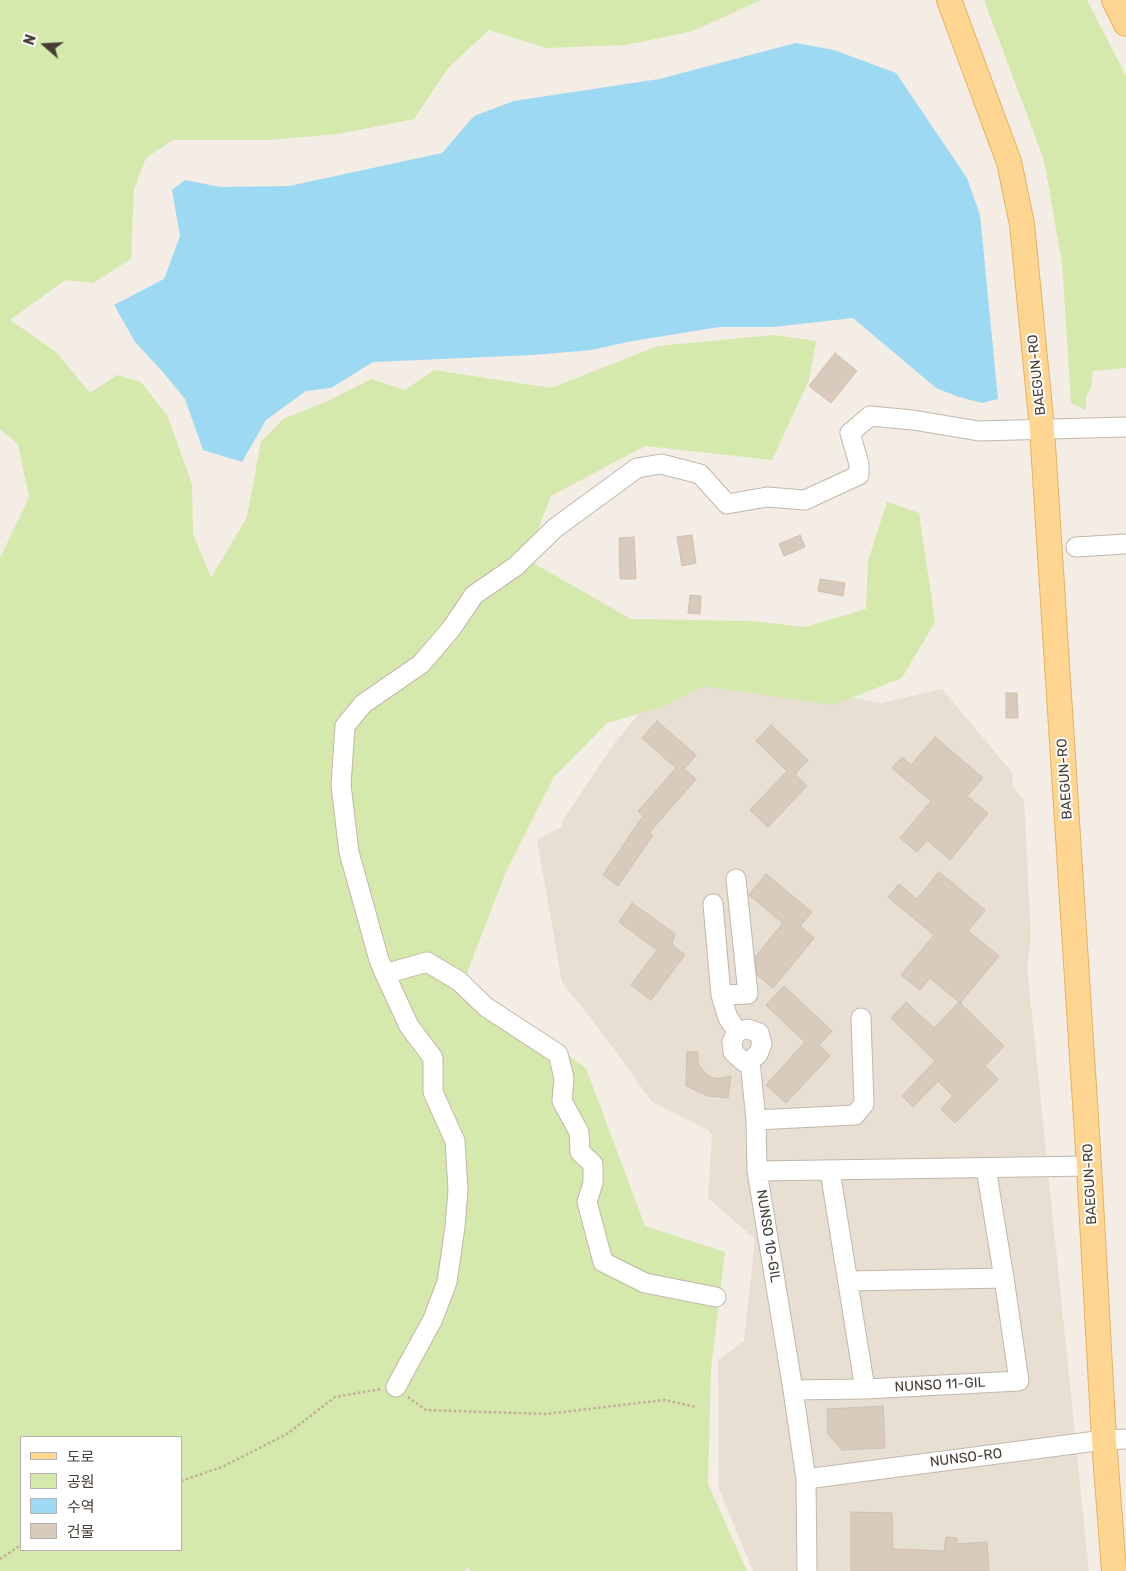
<!DOCTYPE html>
<meta charset="utf-8">
<style>
body{margin:0}
#map{position:relative;width:1126px;height:1571px;overflow:hidden;background:#f3ede5;font-family:Rubik,"Noto Sans KR",sans-serif}
canvas{display:block}
.legend{position:absolute;left:20px;top:1436px;width:162px;height:115px;box-sizing:border-box;background:#fff;border:1px solid #b5b1ae;margin:0;padding:6px 9px;list-style:none;font-size:15px;color:#463d34}
.legend li{display:flex;align-items:center;gap:10px;height:25px}
.legend b{width:25px;border:1px solid #b5b1ae}
.north{position:absolute;left:20px;top:20px;width:50px;height:50px;-webkit-text-stroke:4px #fff;paint-order:stroke;rotate:289deg;font-size:14px;font-weight:700;line-height:20px;text-align:center;color:#463d34}
.north::after{content:'';display:block;margin:auto;width:18px;height:22px;background:#463d34;clip-path:polygon(50% 0,100% 100%,50% 72%,0 100%)}
</style>
<div id="map">
<canvas width="1126" height="1571"></canvas>
<ul class="legend">
<li><b style="height:6px;background:#ffd592"></b>도로</li>
<li><b style="height:14px;background:#d4e9ab"></b>공원</li>
<li><b style="height:14px;background:#9ed9f3"></b>수역</li>
<li><b style="height:14px;background:#d8cbbd"></b>건물</li>
</ul>
<div class="north">N</div>
</div>
<script>
const c = document.querySelector('canvas').getContext('2d');
c.lineJoin = 'round';
function fill(path, color) { c.fillStyle = color; c.fill(path, 'evenodd'); }
const shape = rows => new Path2D(rows.map(r => 'M' + r).join(''));
function stroke(path, color, width, dash) { c.strokeStyle = color; c.lineWidth = width; c.lineCap = dash ? 'butt' : 'round'; c.setLineDash(dash || []); c.stroke(path); }
function drawText(font, color, halo, rows, align = 'center') {
  c.font = font + ' Rubik,sans-serif'; c.lineWidth = 4; c.setLineDash([]); c.textBaseline = 'middle'; c.strokeStyle = halo; c.fillStyle = color; for (const [text, x, y, turn = 0] of rows) {
    c.save(); c.translate(x, y); c.rotate((+turn || 0) * Math.PI / 180); c.textAlign = isNaN(turn) ? turn : align; if (halo) c.strokeText(text, 0, 0); c.fillText(text, 0, 0); c.restore();
  }
}
const residential = shape([
 [714,671,881,703,942,689,1012,772,1013,786,1024,800,1031,938,1027,966,1089,1571,753,1571,719,1489,718,1360,744,1341,755,1239,708,1198,712,1135,708,1130,652,1102,611,1045,562,982,537,840,561,827,562,821,616,741,657,692]
]);
const green = shape([
 [0,0,761,0,693,31,626,45,546,48,489,30,449,67,414,119,338,134,269,140,173,140,146,158,134,189,131,259,93,283,65,280,10,320,56,352,90,393,117,375,141,382,167,415,192,484,193,534,211,578,247,517,261,442,283,419,328,401,371,379,405,390,434,370,551,388,658,346,773,335,816,341,809,380,772,460,645,446,551,496,526,559,631,619,750,621,805,627,866,609,868,561,887,502,919,513,935,622,902,678,833,705,703,686,662,707,607,723,554,777,505,874,464,981,586,1068,645,1226,725,1252,711,1369,708,1484,747,1571,470,1571,468,1567,464,1571,0,1571,0,558,29,497,18,444,0,429],
 [21,1437,181,1437,181,1550,21,1550],
 [984,0,1087,0,1126,76,1126,368,1093,371,1091,389,1086,397,1086,410,1071,403,1062,264,1044,160]
]);
const water = shape([
 [796,43,834,50,896,73,967,178,980,215,998,399,982,403,959,397,936,388,853,318,774,327,719,327,627,342,592,350,533,355,373,362,331,388,306,391,266,420,242,462,203,450,185,399,162,371,135,342,114,305,164,279,180,236,172,190,185,180,220,187,289,186,442,153,474,116,514,101,659,79]
]);
const building = shape([
 [835,353,857,371,831,403,809,386,835,353],
 [692,535,696,563,682,566,677,537,692,535],
 [800,535,805,547,784,556,779,544,800,535],
 [634,537,636,579,620,579,619,538,634,537],
 [820,579,845,583,843,596,818,591,820,579],
 [690,595,701,596,700,614,688,613,690,595],
 [1006,693,1017,693,1018,718,1006,718,1006,693],
 [657,721,696,755,684,769,696,779,649,833,653,835,618,886,603,875,643,816,638,811,676,768,642,738,657,721],
 [771,725,808,760,795,774,807,786,768,827,750,810,787,771,756,741,771,725],
 [935,737,983,778,967,796,988,813,950,860,927,840,917,852,900,838,931,801,892,768,902,757,911,765,935,737],
 [939,872,985,910,968,931,999,956,960,1003,930,978,920,990,901,975,934,935,888,897,899,884,917,899,939,872],
 [766,874,812,912,800,926,814,938,773,988,757,975,755,957,783,923,749,895,766,874],
 [632,903,675,934,672,945,685,955,651,1000,631,985,657,950,619,922,632,903],
 [784,986,832,1031,819,1045,830,1056,786,1103,766,1085,805,1042,766,1005,784,986],
 [906,1002,934,1028,959,1002,1004,1046,985,1066,998,1079,955,1123,941,1109,953,1096,938,1081,913,1107,902,1096,935,1061,891,1018,906,1002],
 [687,1052,698,1052,698,1064,707,1075,716,1079,731,1076,728,1098,708,1096,686,1086,687,1052],
 [883,1406,885,1448,842,1450,828,1434,827,1409,883,1406],
 [851,1512,892,1513,893,1549,944,1551,946,1537,957,1538,957,1544,987,1542,989,1571,851,1571,851,1512]
]);
const path = shape([
 [408,1397,426,1410,546,1414,664,1400,697,1407],
 [181,1481,222,1467,287,1434,335,1397,381,1389],
 [0,1559,21,1545]
]);
const minor = shape([
 [1076,547,1126,544],
 [713,904,721,995,728,1018,737,1031],
 [385,974,409,1026,433,1058,433,1092,455,1141,458,1190,455,1227,447,1282,433,1319,396,1387],
 [721,995,748,994,736,879],
 [750,1061,744,1062,733,1052,732,1042,737,1031,748,1029,759,1033,762,1044,758,1054,750,1061,756,1120,757,1171,793,1390,806,1479,807,1571],
 [756,1120,855,1115,864,1104,861,1018],
 [757,1171,1089,1166],
 [830,1171,865,1389,1019,1381,1004,1278,986,1168],
 [848,1281,1004,1278],
 [716,1297,645,1283,603,1262,587,1202,593,1183,593,1164,580,1152,579,1132,562,1101,564,1078,558,1054,486,1007,459,981,427,962,385,974,379,960,349,852,341,785,345,726,363,704,421,664,451,629,474,595,516,566,555,528,637,468,661,464,700,474,727,504,767,497,805,500,859,475,859,464,850,433,870,416,913,420,979,431,1126,427],
 [793,1390,865,1389],
 [806,1479,1104,1440,1126,1439]
]);
const major = shape([
 [949,0,1009,162,1022,224,1042,429,1089,1166,1104,1440,1114,1571],
 [1114,0,1126,24]
]);
const streetNames = [
 ["BAEGUN-RO",1037,375,-96],
 ["BAEGUN-RO",1065,779,-94],
 ["BAEGUN-RO",1090,1184,-93],
 ["NUNSO 10-GIL",768,1236,81],
 ["NUNSO 11-GIL",940,1385,-3],
 ["NUNSO-RO",966,1458,-7]
];
fill(residential, '#e7dfd2');
fill(green, '#d4e9ab');
fill(water, '#9ed9f3');
fill(building, '#d8cbbd');
stroke(building, '#d0bfac', 1);
stroke(minor, '#c2b7aa', 21);
stroke(major, '#e8b15d', 26);
stroke(path, '#c1ae97', 2.5, [2.5, 2.5]);
stroke(minor, '#fff', 19);
stroke(major, '#ffd592', 24);
drawText('14px', '#463d34', '#fff', streetNames);
</script>
